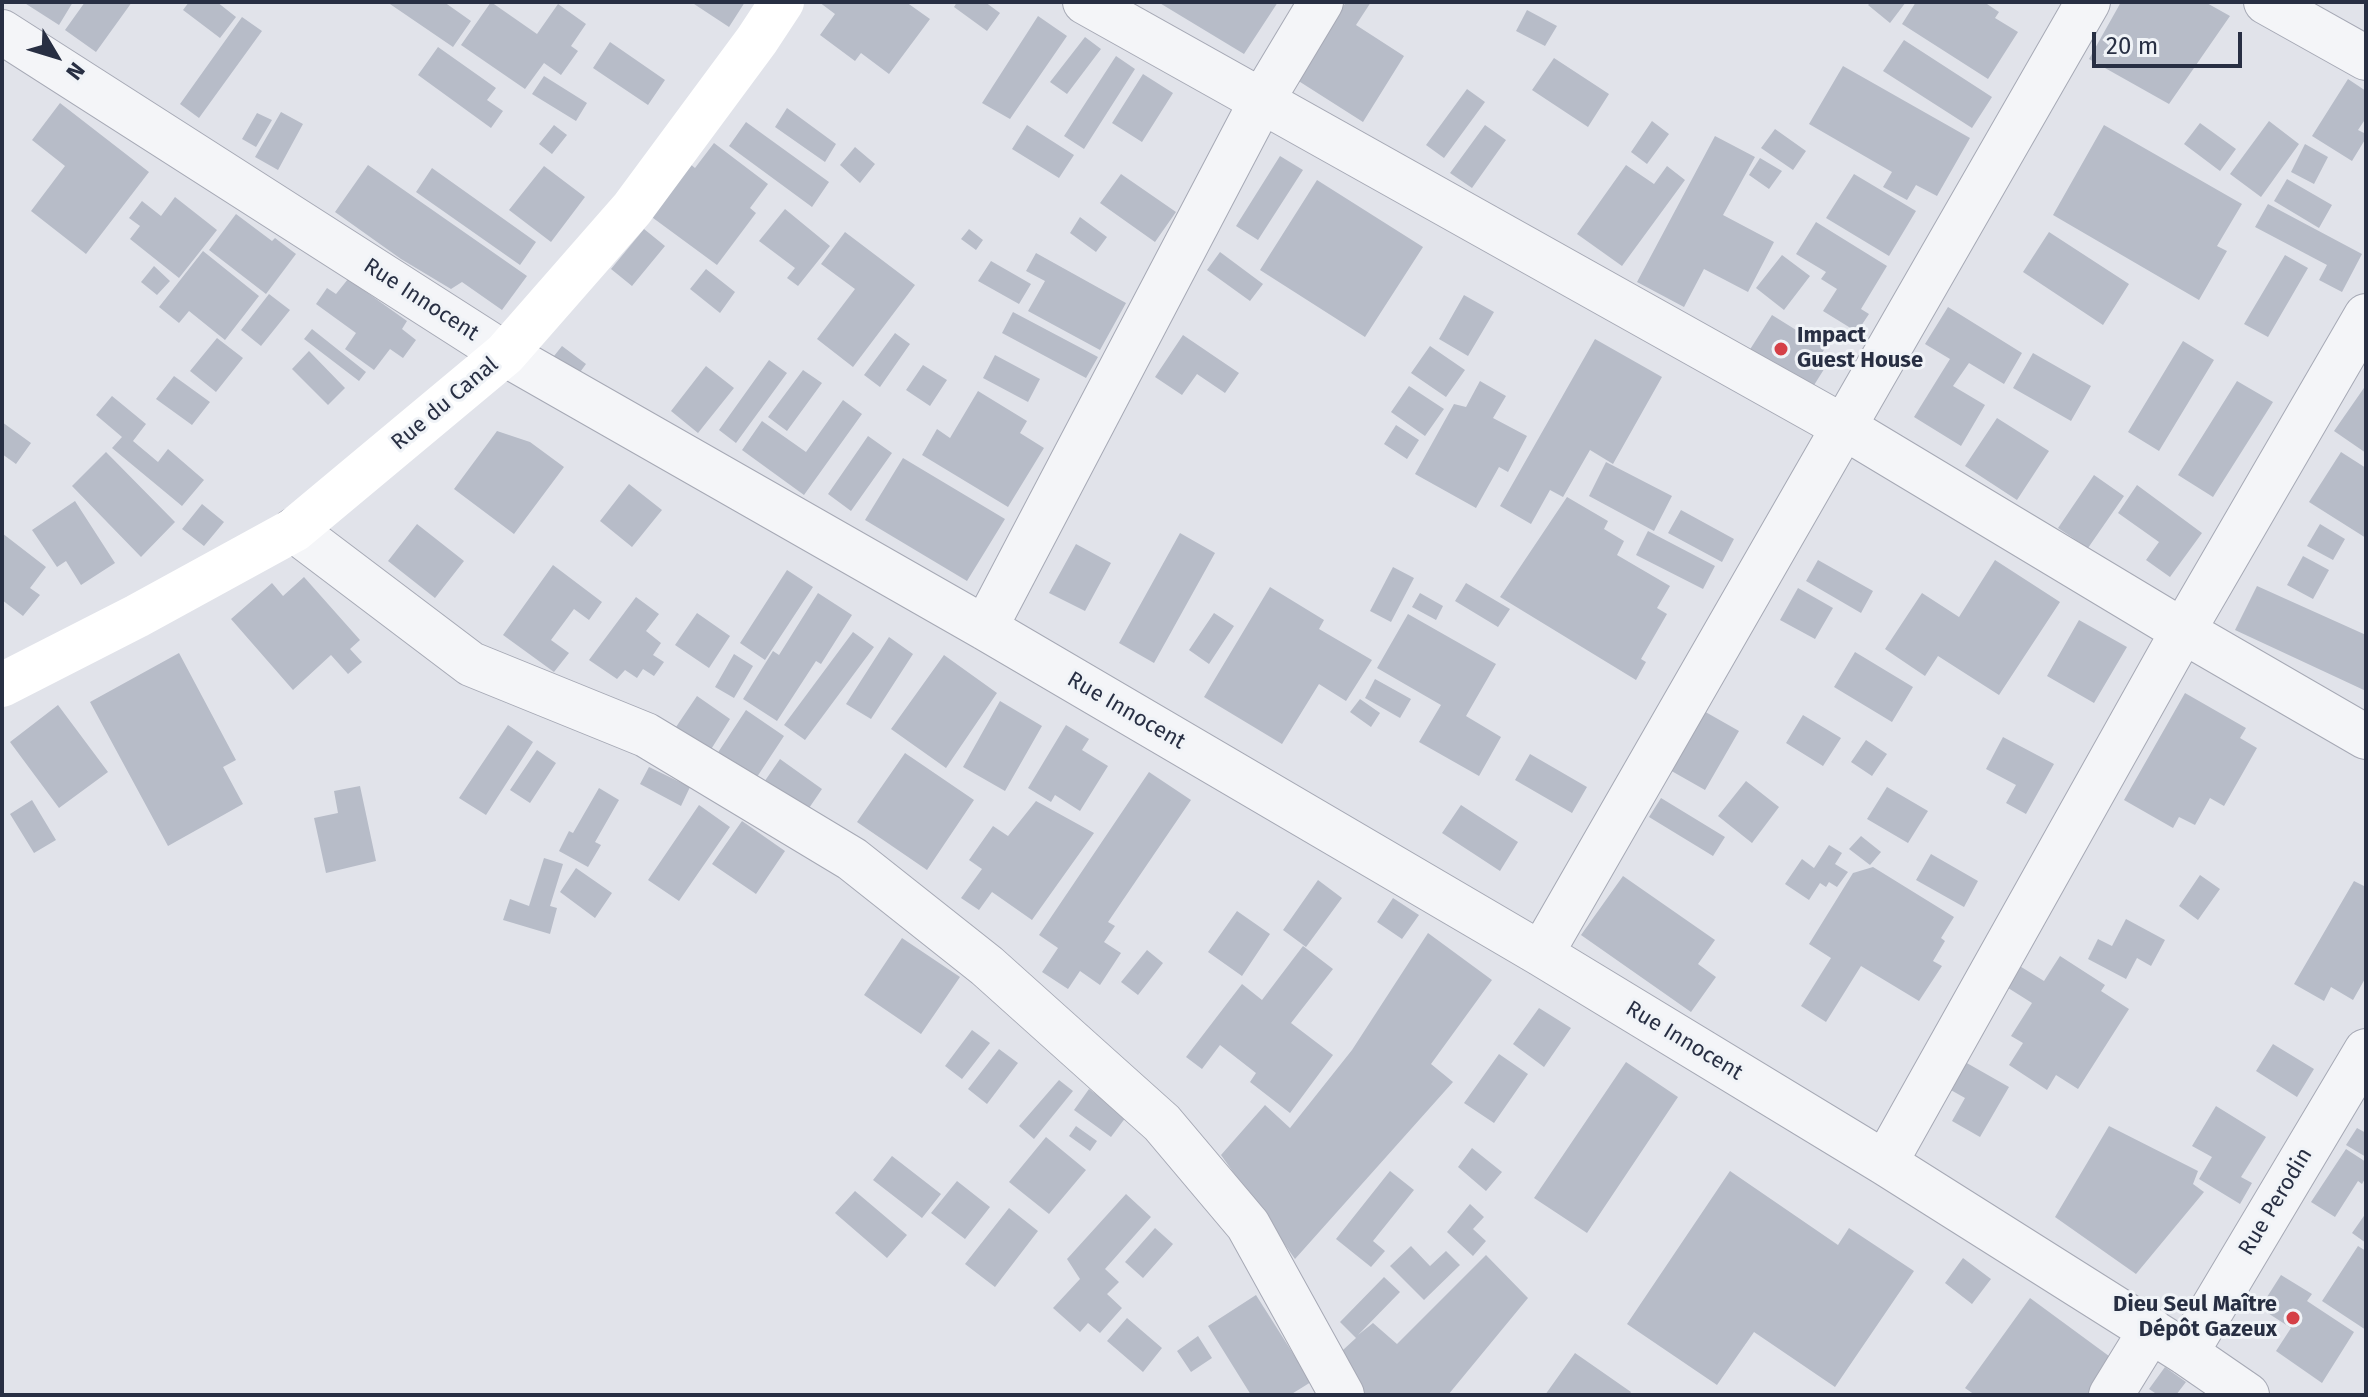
<!DOCTYPE html>
<meta charset="utf-8">
<style>
body{margin:0}
#map{position:relative;width:2368px;height:1397px;overflow:hidden;background:#e1e3ea;font-family:"Fira Sans",sans-serif}
canvas{display:block}
.frame{position:absolute;inset:0;border:4px solid #282f43;pointer-events:none}
.north{position:absolute;left:16px;top:16px;width:80px;height:80px;-webkit-text-stroke:6px #f0f3f7;paint-order:stroke;rotate:128deg;font-size:22px;font-weight:700;line-height:32px;text-align:center;color:#282f43}
.north::after{content:'';display:block;margin:auto;width:28px;height:36px;background:#282f43;clip-path:polygon(50% 0,100% 100%,50% 72%,0 100%)}
.scale{position:absolute;left:2092px;top:32px;width:150px;height:36px;box-sizing:border-box;border:4px solid #282f43;border-top:0;padding-left:10px;font-size:24px;line-height:28px;white-space:nowrap;color:#282f43;-webkit-text-stroke:6px #f0f3f7;paint-order:stroke}
</style>
<div id="map">
<canvas width="2368" height="1397"></canvas>
<div class="frame"></div>
<div class="north">N</div>
<div class="scale">20 m</div>
</div>
<script>
const c = document.querySelector('canvas').getContext('2d');
c.lineJoin = 'round';
function fill(path, color) { c.fillStyle = color; c.fill(path, 'evenodd'); }
const shape = rows => new Path2D(rows.map(r => 'M' + r).join(''));
function stroke(path, color, width, dash) { c.strokeStyle = color; c.lineWidth = width; c.lineCap = dash ? 'butt' : 'round'; c.setLineDash(dash || []); c.stroke(path); }
function drawText(font, color, halo, rows, align = 'center') {
  c.font = font + ' "Fira Sans",sans-serif'; c.lineWidth = 6; c.setLineDash([]); c.textBaseline = 'middle'; c.strokeStyle = halo; c.fillStyle = color; for (const [text, x, y, turn = 0] of rows) {
    c.save(); c.translate(x, y); c.rotate((+turn || 0) * Math.PI / 180); c.textAlign = isNaN(turn) ? turn : align; if (halo) c.strokeText(text, 0, 0); c.fillText(text, 0, 0); c.restore();
  }
}
const building = shape([
 [23,2,73,2,59,25],
 [85,2,132,2,96,52,65,30],
 [189,2,217,2,236,17,220,38,183,10],
 [387,2,444,2,471,21,453,47],
 [491,2,537,34,558,4,586,24,571,46,578,51,561,75,544,63,525,89,461,45],
 [691,2,745,2,729,27],
 [819,2,906,2,930,19,889,74,861,53,855,61,820,35,835,14],
 [957,2,985,2,1000,13,987,31,954,7],
 [1158,2,1278,2,1244,54],
 [1346,2,1371,2,1356,25,1404,56,1363,122,1297,80],
 [1871,2,1906,2,1890,23,1868,5],
 [1916,2,1984,2,1999,12,1995,18,2018,32,1988,79,1902,24],
 [2121,2,2205,2,2230,16,2169,104,2089,59],
 [1527,10,1557,26,1545,46,1516,31],
 [1038,16,1067,36,1010,119,982,103],
 [242,17,262,31,199,118,180,104],
 [1085,37,1101,49,1067,94,1050,82],
 [1904,40,1992,97,1972,128,1883,71],
 [610,42,665,80,648,105,593,68],
 [438,47,496,88,487,100,503,111,491,128,418,75],
 [1116,56,1135,69,1084,149,1064,136],
 [1554,58,1609,94,1588,127,1532,90],
 [1843,66,1970,138,1937,196,1916,185,1907,200,1883,187,1892,172,1809,124],
 [1143,74,1173,93,1142,142,1112,123],
 [544,76,587,103,576,121,532,94],
 [2348,79,2366,91,2366,118,2358,130,2366,134,2366,138,2352,161,2312,136],
 [1467,89,1485,102,1444,158,1426,145],
 [60,103,149,172,86,254,31,211,65,166,32,140],
 [787,108,836,144,825,162,775,127],
 [281,112,303,124,278,170,255,157],
 [257,113,272,120,256,147,242,139],
 [1652,121,1669,134,1647,164,1631,152],
 [2269,121,2299,144,2261,197,2230,174],
 [746,122,829,182,812,207,729,146],
 [2200,123,2236,149,2220,171,2184,144],
 [554,125,567,135,552,154,539,144],
 [1027,125,1074,155,1059,178,1012,149],
 [1485,125,1506,140,1472,188,1450,173],
 [2104,125,2242,204,2217,246,2227,251,2199,300,2053,215],
 [1775,129,1806,151,1793,170,1761,148],
 [1715,136,1755,157,1723,215,1774,242,1748,292,1704,269,1684,307,1637,282],
 [714,143,768,184,750,208,756,213,717,265,649,215,689,163,695,168],
 [2305,144,2328,157,2314,184,2291,172],
 [855,147,875,164,860,183,840,165],
 [1280,156,1303,170,1258,240,1236,226],
 [1760,158,1782,171,1769,189,1749,175],
 [368,165,527,276,502,310,462,282,451,289,401,259,335,212],
 [1626,165,1654,184,1667,166,1685,180,1622,266,1577,234],
 [544,166,585,197,551,242,509,210],
 [432,168,536,242,520,265,416,192],
 [1121,174,1176,212,1155,242,1100,203],
 [1854,174,1916,211,1889,256,1826,218],
 [2287,179,2332,205,2319,228,2274,201],
 [1317,180,1423,247,1365,337,1260,270],
 [175,197,217,230,179,278,130,239,140,226,129,218,142,201,161,216],
 [2268,204,2362,254,2342,292,2319,280,2327,265,2255,227],
 [785,209,830,246,798,286,787,278,795,268,759,241],
 [236,214,272,241,275,238,296,254,266,294,209,250],
 [1080,217,1107,237,1096,252,1070,233],
 [1816,222,1887,266,1861,309,1869,314,1857,332,1823,311,1837,289,1821,279,1826,272,1796,254],
 [644,229,665,246,632,286,611,269],
 [969,229,983,240,976,250,961,239],
 [845,232,915,285,853,367,817,339,855,289,821,264],
 [2049,232,2129,284,2103,325,2023,272],
 [203,251,259,296,225,340,189,311,179,323,159,307],
 [1220,252,1263,284,1250,301,1207,270],
 [1036,253,1126,303,1100,350,1028,311,1045,281,1026,271],
 [1782,255,1810,276,1784,310,1756,288],
 [2285,255,2308,268,2268,337,2244,324],
 [991,261,1031,284,1019,304,978,281],
 [154,266,170,281,157,295,141,282],
 [706,269,735,292,720,313,690,289],
 [348,279,407,321,402,329,416,340,403,358,390,349,374,370,345,349,356,333,316,304,327,288,336,294],
 [269,294,290,310,261,346,241,330],
 [1464,295,1494,312,1468,356,1439,339],
 [1948,307,2022,353,2004,384,1969,363,1953,386,1985,405,1961,446,1914,417,1950,359,1925,344],
 [1013,312,1098,357,1086,378,1002,333],
 [1772,315,1825,348,1818,360,1826,366,1811,390,1749,351],
 [312,329,366,372,359,381,304,339],
 [895,333,910,344,880,387,864,375],
 [1183,335,1239,373,1225,393,1197,374,1182,395,1155,377],
 [217,338,243,358,216,392,190,371],
 [1595,339,1662,377,1613,464,1590,450,1563,497,1550,490,1531,524,1500,506],
 [2183,341,2214,360,2159,451,2128,432],
 [562,346,586,364,575,379,550,361],
 [1430,346,1465,370,1446,397,1411,373],
 [309,351,345,388,328,405,292,369],
 [2033,353,2091,386,2071,421,2013,388],
 [995,355,1040,379,1028,402,983,378],
 [769,360,787,373,736,443,719,430],
 [923,365,947,380,930,406,906,390],
 [706,366,734,388,698,433,671,411],
 [803,370,822,383,787,431,768,417],
 [174,376,210,402,192,425,156,399],
 [1480,381,1506,396,1493,418,1527,436,1508,472,1499,467,1476,508,1415,474,1454,404,1466,407],
 [2237,381,2273,402,2213,497,2178,475],
 [2366,385,2366,453,2334,431],
 [1409,386,1444,409,1425,436,1391,412],
 [978,391,1027,421,1020,433,1044,448,1008,507,922,455,937,429,950,438],
 [112,396,146,424,133,441,158,462,168,449,204,480,182,506,112,448,122,437,96,415],
 [843,400,862,414,804,495,742,450,762,421,806,452],
 [1997,418,2049,451,2017,500,1965,466],
 [2,422,31,443,16,464,2,454],
 [1396,425,1419,440,1407,459,1384,444],
 [497,431,530,442,564,467,514,534,454,489],
 [868,436,892,453,851,511,828,494],
 [106,452,175,522,141,557,72,486],
 [2341,452,2366,468,2366,538,2309,502],
 [903,458,1005,519,967,581,865,520],
 [1606,462,1672,496,1654,531,1589,496],
 [2094,475,2124,496,2088,548,2058,528],
 [629,484,662,510,632,547,600,521],
 [2137,485,2202,533,2170,577,2146,560,2159,542,2118,513],
 [1567,497,1608,521,1604,529,1624,541,1617,555,1670,586,1657,608,1667,614,1641,659,1646,662,1636,680,1500,597],
 [75,501,115,563,81,585,66,561,57,567,32,530],
 [202,504,224,522,204,546,182,529],
 [1681,510,1734,539,1722,562,1668,533],
 [417,524,464,561,435,598,388,561],
 [2320,524,2345,539,2333,560,2307,546],
 [1648,531,1715,566,1703,589,1636,555],
 [2,533,46,567,30,588,40,595,23,616,2,600],
 [1180,533,1215,553,1154,663,1119,643],
 [1076,544,1111,563,1085,611,1049,593],
 [2303,556,2329,570,2313,599,2287,585],
 [1818,560,1873,591,1861,613,1806,581],
 [1995,560,2060,602,1999,695,1938,656,1925,676,1885,649,1922,593,1959,617],
 [553,565,602,602,589,620,574,609,551,640,569,653,554,672,503,635],
 [1393,567,1414,578,1391,622,1370,611],
 [787,570,813,587,765,660,740,643],
 [304,577,360,640,350,649,362,662,348,674,331,655,293,690,231,619,272,583,283,596],
 [1466,583,1510,609,1498,627,1455,601],
 [2257,586,2366,635,2366,691,2235,630],
 [1270,587,1324,620,1319,629,1372,660,1346,701,1319,684,1282,744,1204,697],
 [1798,588,1833,608,1815,639,1780,620],
 [818,593,852,615,821,664,816,661,777,721,743,699,773,651,779,655],
 [1420,593,1443,606,1436,620,1412,607],
 [636,597,659,614,646,631,661,643,653,655,664,662,654,676,643,669,637,678,625,670,617,679,589,660],
 [697,613,730,636,709,668,675,645],
 [1214,613,1234,626,1209,664,1189,650],
 [1408,614,1496,664,1466,716,1501,737,1479,776,1419,742,1441,705,1377,668],
 [2079,620,2127,647,2094,703,2047,676],
 [853,632,874,647,805,740,784,725],
 [889,637,913,654,871,719,846,704],
 [1855,652,1913,687,1892,722,1834,687],
 [179,653,236,760,223,767,243,804,168,846,90,702],
 [734,654,753,666,734,698,715,687],
 [944,655,997,693,946,768,891,729],
 [1375,679,1411,699,1400,718,1365,698],
 [2185,693,2246,728,2240,738,2257,748,2224,806,2210,798,2195,825,2179,817,2173,828,2124,800],
 [697,696,730,719,710,751,676,727],
 [1360,699,1380,713,1371,727,1350,712],
 [1000,701,1042,726,1005,791,963,767],
 [58,705,108,772,59,808,10,742],
 [746,710,784,736,753,783,715,757],
 [1702,710,1739,731,1705,790,1668,769],
 [1803,715,1841,738,1823,766,1786,743],
 [508,725,533,742,486,815,459,798],
 [1066,725,1089,739,1082,750,1108,766,1080,811,1055,795,1051,802,1028,788],
 [2003,737,2054,764,2026,814,2006,803,2016,785,1986,769],
 [1866,740,1887,754,1872,776,1851,762],
 [537,750,556,763,530,803,510,790],
 [905,753,974,800,927,870,857,822],
 [1530,754,1587,787,1572,813,1515,780],
 [780,759,822,789,805,814,762,785],
 [649,767,690,787,681,806,640,784],
 [1149,772,1191,800,1108,922,1115,926,1104,942,1121,953,1100,985,1080,971,1068,989,1042,972,1058,948,1039,935],
 [1746,781,1779,807,1752,843,1718,816],
 [360,786,376,861,326,873,314,818,338,813,334,791],
 [1887,787,1928,811,1908,843,1867,819],
 [599,788,619,800,595,842,601,845,588,867,559,851,569,831,573,833],
 [1661,798,1725,837,1713,856,1649,817],
 [32,800,56,840,34,853,10,814],
 [1036,801,1094,833,1032,920,992,892,979,910,961,898,982,869,969,860,993,826,1008,836],
 [699,805,730,827,679,901,648,880],
 [1461,805,1518,842,1500,871,1442,833],
 [742,821,785,851,756,894,712,864],
 [1861,836,1881,852,1870,865,1849,849],
 [1829,845,1842,853,1835,864,1848,872,1837,887,1829,882,1826,887,1820,883,1809,900,1785,884,1802,859,1814,868],
 [1931,854,1978,881,1964,907,1916,880],
 [544,858,563,864,550,906,557,908,550,934,503,920,510,899,529,906],
 [1873,867,1954,917,1941,938,1945,941,1933,961,1942,966,1919,1001,1861,966,1826,1022,1801,1006,1831,958,1809,944,1853,873],
 [576,868,612,893,595,918,560,892],
 [2200,875,2220,889,2198,920,2179,906],
 [1623,876,1715,940,1698,964,1716,977,1691,1012,1581,935],
 [1318,880,1342,898,1306,947,1283,930],
 [2354,881,2366,887,2366,977,2353,1000,2331,987,2324,1001,2294,984],
 [1393,898,1419,915,1402,939,1377,922],
 [1237,911,1270,934,1242,976,1208,952],
 [2126,919,2165,940,2151,966,2137,958,2126,979,2088,959,2098,939,2112,946],
 [1428,933,1492,980,1431,1064,1453,1082,1295,1259,1221,1155,1265,1105,1290,1128,1352,1050],
 [902,938,960,977,921,1034,864,995],
 [1303,946,1333,969,1291,1023,1333,1055,1290,1113,1250,1082,1256,1073,1220,1045,1202,1069,1186,1057,1242,984,1262,1000],
 [1147,950,1163,963,1138,995,1121,982],
 [2060,956,2105,985,2101,991,2129,1009,2078,1089,2056,1075,2047,1090,2009,1065,2023,1043,2011,1036,2032,1003,2005,986,2018,965,2044,981],
 [1539,1008,1571,1028,1544,1067,1513,1044],
 [972,1030,990,1043,962,1079,945,1066],
 [2273,1044,2314,1069,2297,1097,2256,1071],
 [999,1049,1018,1063,987,1104,968,1089],
 [1499,1054,1528,1074,1494,1123,1464,1103],
 [1626,1062,1678,1097,1587,1233,1534,1198],
 [1965,1062,2009,1087,1980,1137,1952,1121,1965,1098,1949,1089],
 [1059,1080,1073,1091,1034,1139,1019,1126],
 [1089,1089,1126,1117,1111,1137,1074,1110],
 [2216,1106,2266,1137,2241,1177,2252,1183,2240,1204,2199,1179,2212,1157,2192,1146],
 [1076,1126,1097,1141,1090,1151,1069,1136],
 [2109,1126,2198,1171,2193,1184,2204,1192,2136,1274,2055,1217],
 [2357,1128,2366,1133,2366,1157,2346,1145],
 [1046,1137,1086,1170,1049,1214,1009,1182],
 [1472,1148,1502,1172,1486,1191,1458,1167],
 [2346,1149,2366,1162,2366,1177,2362,1184,2358,1181,2335,1217,2311,1202],
 [892,1156,941,1194,922,1218,873,1180],
 [1390,1171,1414,1190,1373,1241,1385,1251,1371,1267,1336,1239],
 [1730,1171,1838,1245,1849,1228,1914,1271,1835,1387,1754,1332,1717,1385,1627,1324],
 [957,1181,990,1207,965,1239,931,1213],
 [855,1191,907,1235,887,1258,835,1213],
 [1126,1194,1151,1217,1105,1269,1119,1282,1107,1294,1122,1308,1100,1333,1088,1323,1080,1332,1053,1308,1080,1279,1067,1259],
 [1470,1204,1484,1217,1473,1229,1486,1241,1473,1256,1447,1232],
 [1009,1208,1038,1231,995,1287,965,1264],
 [2366,1213,2366,1243,2352,1233],
 [1155,1228,1173,1244,1143,1278,1125,1262],
 [1411,1246,1430,1266,1446,1251,1460,1265,1424,1300,1390,1266],
 [2358,1246,2366,1251,2366,1330,2322,1301],
 [1486,1255,1528,1298,1448,1395,1355,1395,1331,1361,1356,1338,1340,1322,1384,1277,1400,1292,1358,1335,1373,1323,1397,1344],
 [1963,1258,1991,1279,1972,1304,1945,1283],
 [2281,1275,2312,1294,2307,1301,2354,1332,2322,1383,2276,1351,2291,1328,2260,1308],
 [1256,1295,1311,1382,1290,1395,1251,1395,1208,1326],
 [2030,1298,2113,1359,2087,1395,1975,1395,1965,1388],
 [1127,1318,1162,1348,1143,1372,1107,1341],
 [1198,1336,1212,1358,1191,1372,1177,1351],
 [1575,1353,1631,1392,1629,1395,1545,1395],
 [2165,1367,2186,1382,2176,1395,2158,1395,2149,1389]
]);
const street = shape([
 [1085,2,1842,426,2183,631,2366,737],
 [2266,2,2366,58],
 [2,32,505,354,985,628,1541,954,1885,1163,2186,1353,2247,1395],
 [294,530,471,664,646,735,852,859,987,966,1162,1123,1248,1225,1342,1395],
 [985,628,1261,102,1321,2],
 [1541,954,2088,2],
 [1885,1163,2183,631,2366,316],
 [2186,1353,2366,1051],
 [2111,1395,2151,1330]
]);
const secondary = shape([
 [2,685,137,616,294,530,505,354,632,209,757,40,782,2]
]);
const markers = [
 [1781,349,8,"#d54047"],
 [2293,1318,8,"#d54047"]
];
const streetNames = [
 ["Rue Innocent",421,300,33],
 ["Rue du Canal",445,404,-40],
 ["Rue Innocent",1126,711,30],
 ["Rue Innocent",1684,1041,31],
 ["Rue Perodin",2276,1202,-59]
];
const poiNames = [
 ["Impact",1797,336],
 ["Guest House",1797,361],
 ["Dieu Seul Maître",2277,1305,"right"],
 ["Dépôt Gazeux",2277,1330,"right"]
];
fill(building, '#b7bcc8');
stroke(street, '#a6a9b5', 46);
stroke(street, '#f4f5f8', 44);
stroke(secondary, '#fff', 44);
for (const [x, y, r, color] of markers) { const dot = new Path2D(); dot.arc(x, y, r, 0, 2 * Math.PI); c.fillStyle = color; c.fill(dot); stroke(dot, '#f0f3f7', 3); }
drawText('22px', '#282f43', '#f0f3f7', streetNames);
drawText('bold 22px', '#282f43', '#f0f3f7', poiNames, 'left');
</script>
